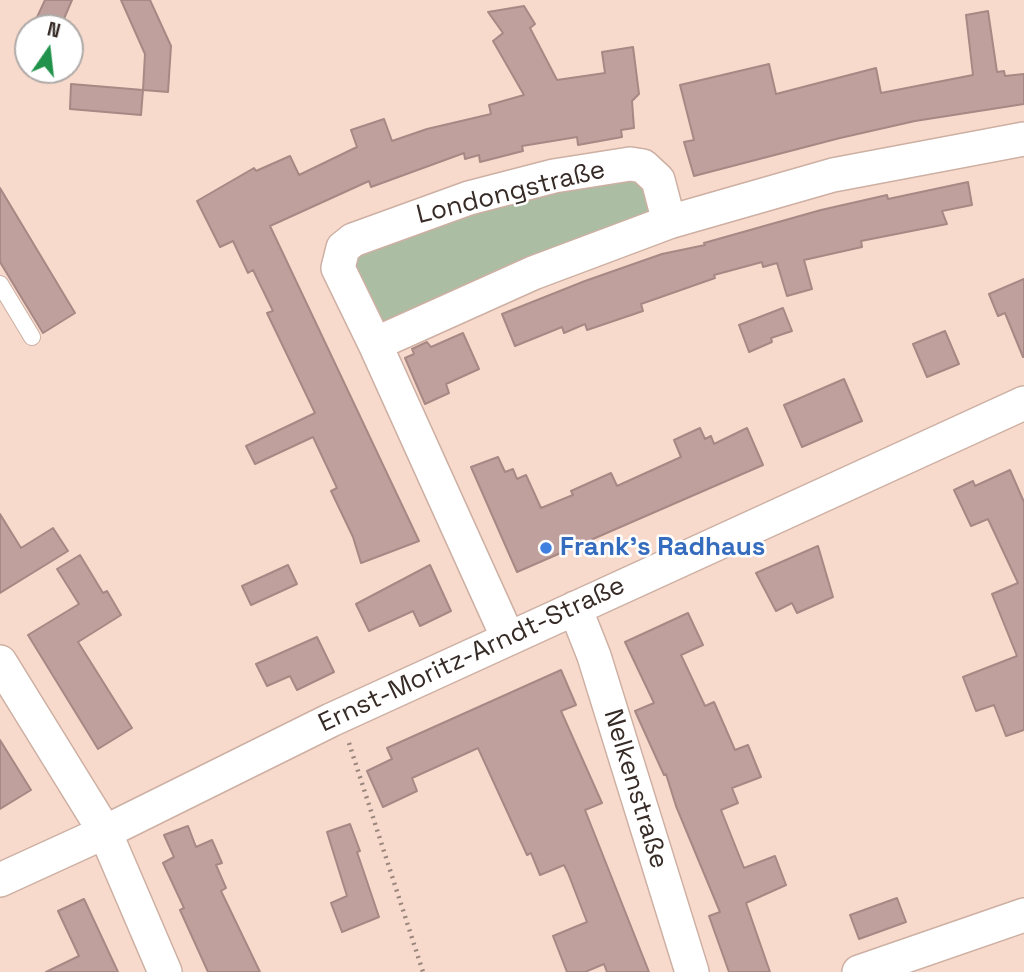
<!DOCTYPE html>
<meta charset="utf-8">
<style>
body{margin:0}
#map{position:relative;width:1024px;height:972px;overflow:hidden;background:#f8dacc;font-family:"Space Grotesk",sans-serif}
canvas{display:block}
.north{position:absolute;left:14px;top:14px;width:70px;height:70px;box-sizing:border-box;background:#fff;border:2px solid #afaaa8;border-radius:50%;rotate:14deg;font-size:19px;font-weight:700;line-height:28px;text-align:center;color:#362b26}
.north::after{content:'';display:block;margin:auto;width:24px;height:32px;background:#21924b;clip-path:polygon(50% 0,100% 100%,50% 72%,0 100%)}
</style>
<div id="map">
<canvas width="1024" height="972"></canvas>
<div class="north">N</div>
</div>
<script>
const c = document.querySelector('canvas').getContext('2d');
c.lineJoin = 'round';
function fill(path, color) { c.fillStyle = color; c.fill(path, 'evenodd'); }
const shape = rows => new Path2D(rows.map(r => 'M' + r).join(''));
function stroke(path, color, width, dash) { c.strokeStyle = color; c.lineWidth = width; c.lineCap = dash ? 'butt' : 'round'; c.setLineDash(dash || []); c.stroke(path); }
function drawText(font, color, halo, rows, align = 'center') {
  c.font = font + ' "Space Grotesk",sans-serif'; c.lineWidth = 5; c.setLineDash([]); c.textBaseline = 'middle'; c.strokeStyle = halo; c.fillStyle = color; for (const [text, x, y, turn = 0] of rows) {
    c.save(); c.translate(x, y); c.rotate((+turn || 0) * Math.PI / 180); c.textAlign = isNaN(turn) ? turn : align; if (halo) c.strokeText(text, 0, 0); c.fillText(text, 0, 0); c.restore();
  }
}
const green = shape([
 [638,175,651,207,645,218,392,323,381,321,351,258,504,200]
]);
const building = shape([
 [45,0,72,0,60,28,32,28,45,0],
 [121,0,150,0,171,46,168,92,143,90,145,54,121,0],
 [524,6,535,24,530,28,557,80,605,73,602,52,633,47,639,94,632,101,634,128,621,130,622,137,578,145,577,137,522,146,523,151,480,162,479,155,465,159,464,153,371,187,369,181,270,226,419,541,361,563,353,537,331,491,337,488,313,437,255,464,246,446,315,413,267,313,273,311,253,270,248,273,233,241,220,247,197,201,254,168,256,171,290,156,299,175,357,147,351,130,384,119,392,141,427,129,491,114,489,105,524,95,493,41,503,33,488,12,524,6],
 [988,11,997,72,1004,71,1005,76,1024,74,1024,104,915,121,840,138,694,176,684,142,694,140,680,85,769,64,776,94,876,68,881,93,973,75,966,15,988,11],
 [71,84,143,90,141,115,70,109,71,84],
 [968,182,972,205,942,211,947,224,861,241,862,247,804,260,812,289,787,296,777,263,763,267,762,262,714,275,715,278,641,304,643,311,587,330,585,324,564,333,562,327,515,346,502,314,585,281,662,254,705,245,704,243,821,210,887,195,888,199,968,182],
 [0,188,75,313,43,333,0,262,0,188],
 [1024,279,1024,357,1023,357,1005,313,998,316,989,294,1024,279],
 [783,308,792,331,771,338,772,342,749,352,739,325,783,308],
 [945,331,959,364,927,377,913,344,945,331],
 [463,333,479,369,446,384,449,393,425,404,405,358,414,354,412,349,427,342,431,347,463,333],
 [844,379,862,421,802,447,784,405,844,379],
 [700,428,705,439,711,436,714,444,747,428,763,465,517,572,471,467,498,457,505,472,513,469,517,479,526,475,541,508,573,495,571,491,611,473,617,486,681,457,674,440,700,428],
 [1010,470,1024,502,1024,730,1006,736,994,705,976,711,963,677,1017,656,992,594,1018,583,988,519,971,526,954,490,973,481,975,486,1010,470],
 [0,514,21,548,53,528,68,551,0,593,0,514],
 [818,546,833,597,797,613,792,603,776,611,756,573,818,546],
 [80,555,103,593,107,591,121,615,78,642,132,728,98,749,28,635,79,604,57,569,80,555],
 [288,565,297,584,251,605,242,586,288,565],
 [430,565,451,611,420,626,413,611,369,631,356,604,430,565],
 [688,613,703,645,681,655,705,706,714,702,735,750,748,745,761,777,732,788,738,803,721,810,744,868,775,856,786,885,746,903,770,972,729,972,709,916,720,912,676,806,666,774,664,775,635,711,654,703,625,642,688,613],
 [317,637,334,672,297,690,290,676,267,686,256,664,317,637],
 [561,670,576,705,561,711,602,803,585,810,649,972,607,972,604,964,585,972,567,972,553,936,587,922,568,873,564,865,540,875,531,853,527,855,478,748,412,778,417,791,383,807,367,771,392,759,387,748,561,670],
 [0,740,31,790,0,809,0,740],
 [350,824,360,851,357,852,379,917,342,932,331,903,347,896,327,832,350,824],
 [188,826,196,847,212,840,222,863,216,865,226,888,221,891,260,972,208,972,180,910,184,908,163,863,174,857,164,835,188,826],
 [897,898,906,922,859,939,850,915,897,898],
 [84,899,118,972,46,972,79,956,58,911,84,899]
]);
const path = shape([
 [349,743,423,972]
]);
const lane = shape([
 [0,284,32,337]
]);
const street = shape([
 [375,344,338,268,343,248,353,240,469,198,554,176,630,164,643,166,658,180,669,222],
 [575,608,594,656,692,972],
 [508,638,375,344,533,273,669,222,833,175,1024,139],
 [0,662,105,832,165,972],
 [0,880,105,832,331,720,1024,403],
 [859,972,1024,915]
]);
const markers = [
 [546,548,7,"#3f7fe0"]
];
const streetNames = [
 ["Londongstraße",511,193,-14],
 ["Ernst-Moritz-Arndt-Straße",472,655,-25],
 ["Nelkenstraße",635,789,73]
];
const shopNames = [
 ["Frank's Radhaus",560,548]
];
fill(green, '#abbda2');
fill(building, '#c0a09c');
stroke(building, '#a78884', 2);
stroke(lane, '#cdb0a3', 18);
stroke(street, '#cdb0a3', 36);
stroke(path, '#9b867d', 4.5, [2, 5]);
stroke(lane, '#fff', 16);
stroke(street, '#fff', 33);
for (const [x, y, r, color] of markers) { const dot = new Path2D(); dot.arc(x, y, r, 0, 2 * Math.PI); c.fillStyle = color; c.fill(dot); stroke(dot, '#fff', 2.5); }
drawText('26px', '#362b26', '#fff', streetNames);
drawText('bold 26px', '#366cbe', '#fff', shopNames, 'left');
</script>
